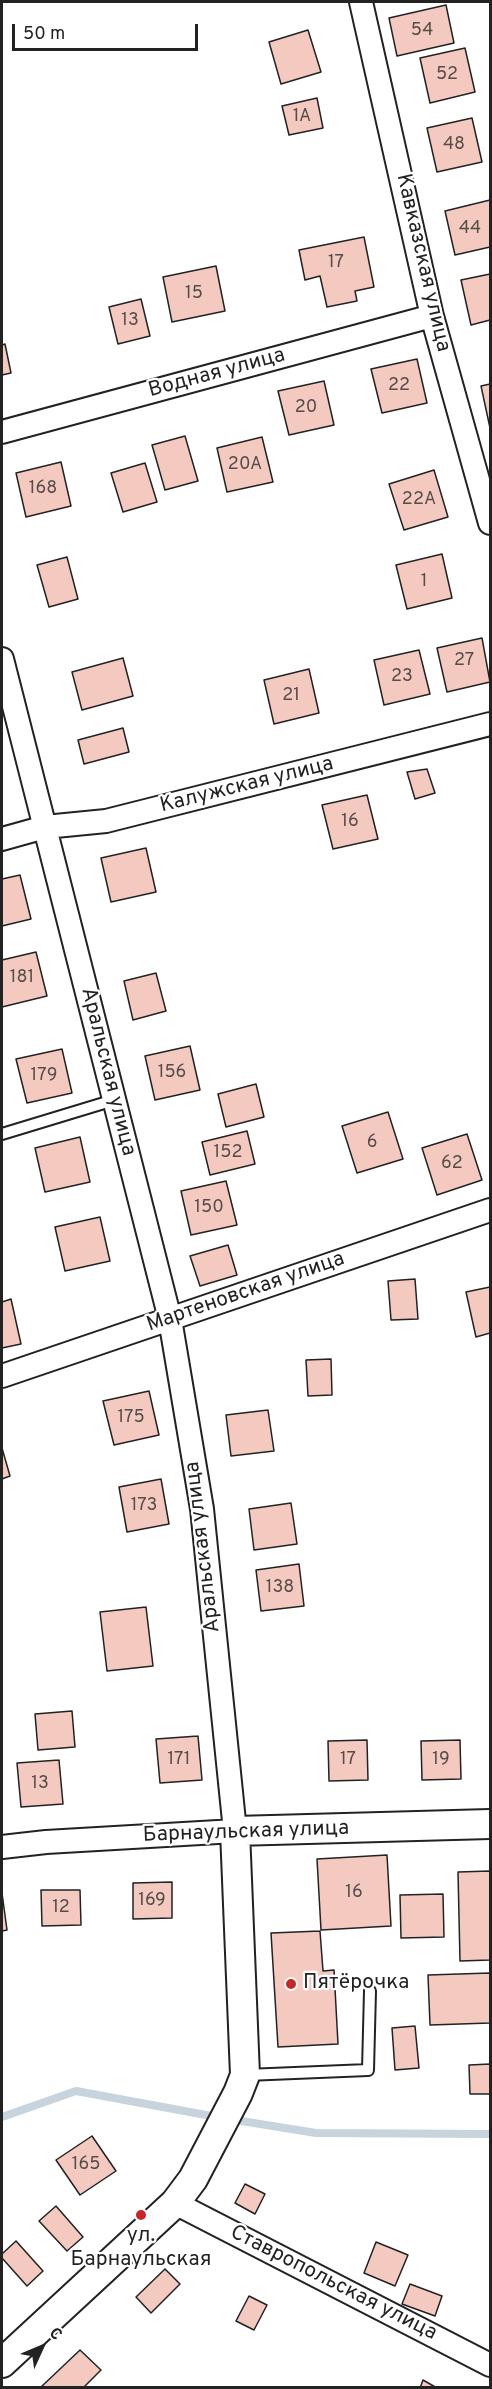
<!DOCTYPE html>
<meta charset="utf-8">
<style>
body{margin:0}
#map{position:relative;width:492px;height:2389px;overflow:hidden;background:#fff;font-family:Overpass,sans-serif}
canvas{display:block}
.frame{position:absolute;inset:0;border:3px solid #222;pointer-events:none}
.north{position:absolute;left:12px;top:2317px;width:60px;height:60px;-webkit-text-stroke:4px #fff;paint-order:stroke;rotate:46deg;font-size:16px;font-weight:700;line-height:24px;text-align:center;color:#222}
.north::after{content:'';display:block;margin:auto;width:21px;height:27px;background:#222;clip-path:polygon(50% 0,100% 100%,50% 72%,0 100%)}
.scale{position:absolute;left:12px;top:24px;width:186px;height:27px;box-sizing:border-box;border:3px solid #222;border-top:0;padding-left:8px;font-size:18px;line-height:21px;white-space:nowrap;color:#222;-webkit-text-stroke:4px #fff;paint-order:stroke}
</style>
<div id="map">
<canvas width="492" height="2389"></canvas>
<div class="frame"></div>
<div class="north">С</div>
<div class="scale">50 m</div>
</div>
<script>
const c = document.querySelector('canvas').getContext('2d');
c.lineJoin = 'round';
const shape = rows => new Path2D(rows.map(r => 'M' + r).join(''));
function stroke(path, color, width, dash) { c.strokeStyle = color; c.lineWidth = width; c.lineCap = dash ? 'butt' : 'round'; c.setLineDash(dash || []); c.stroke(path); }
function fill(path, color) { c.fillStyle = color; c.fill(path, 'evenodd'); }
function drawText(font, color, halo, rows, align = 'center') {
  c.font = font + ' Overpass,sans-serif'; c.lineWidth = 4.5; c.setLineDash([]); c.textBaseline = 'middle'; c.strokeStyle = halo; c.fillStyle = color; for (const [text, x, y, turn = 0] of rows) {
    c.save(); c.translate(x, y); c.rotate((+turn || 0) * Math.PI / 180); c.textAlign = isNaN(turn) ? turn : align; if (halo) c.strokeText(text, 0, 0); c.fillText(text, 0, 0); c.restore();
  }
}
const stream = shape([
 [2,2117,76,2091,217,2117],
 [229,2119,316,2133,490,2134]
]);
const building = shape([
 [446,5,454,43,397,56,389,18,446,5],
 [308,30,321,72,281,84,269,42,308,30],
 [465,48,475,92,430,103,420,58,465,48],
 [317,98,323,128,289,135,282,106,317,98],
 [472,118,482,162,437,172,427,128,472,118],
 [490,200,490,247,455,255,445,211,490,200],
 [364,237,374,287,355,291,357,301,327,307,320,276,305,280,299,250,364,237],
 [216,266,225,311,172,322,163,277,216,266],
 [490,274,490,320,471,325,461,280,490,274],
 [141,299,150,336,118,344,109,307,141,299],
 [5,344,11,373,2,375,2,345,5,344],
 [417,359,427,403,382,413,371,369,417,359],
 [324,381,334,425,289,435,278,391,324,381],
 [490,384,490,428,481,386,490,384],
 [185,436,198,481,165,490,152,445,185,436],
 [262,437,273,482,227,492,217,448,262,437],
 [61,462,71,506,26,517,16,473,61,462],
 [145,463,157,502,123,512,111,473,145,463],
 [434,470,448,517,404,530,389,484,434,470],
 [442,554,452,598,407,609,396,565,442,554],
 [67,557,78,599,49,607,37,565,67,557],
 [482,638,490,682,447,692,437,648,482,638],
 [419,650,430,694,384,705,374,660,419,650],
 [123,658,133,696,82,710,72,672,123,658],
 [309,669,319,713,274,724,264,680,309,669],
 [123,728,129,752,84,764,78,740,123,728],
 [427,769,435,793,415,799,407,772,427,769],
 [367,795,378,839,333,849,322,805,367,795],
 [146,848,156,892,111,902,101,858,146,848],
 [20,875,31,919,2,926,2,879,20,875],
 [36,952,47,996,2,1007,2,960,36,952],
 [156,973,166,1011,133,1020,124,981,156,973],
 [190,1046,200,1090,155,1100,145,1056,190,1046],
 [62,1049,72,1093,27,1103,16,1059,62,1049],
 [256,1084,264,1117,226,1127,218,1094,256,1084],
 [388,1112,403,1159,357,1173,342,1126,388,1112],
 [247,1131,255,1164,210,1175,202,1142,247,1131],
 [467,1134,482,1180,437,1195,422,1148,467,1134],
 [80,1137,90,1182,45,1192,35,1148,80,1137],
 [226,1181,237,1225,191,1235,181,1191,226,1181],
 [100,1217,110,1261,65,1271,55,1227,100,1217],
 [228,1245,237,1275,200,1286,190,1256,228,1245],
 [415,1279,418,1319,391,1320,388,1281,415,1279],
 [490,1287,490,1333,476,1337,466,1292,490,1287],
 [11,1299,21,1344,2,1348,2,1302,11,1299],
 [331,1359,332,1395,308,1396,306,1360,331,1359],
 [149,1391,159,1435,114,1445,103,1401,149,1391],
 [268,1410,274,1451,231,1456,226,1415,268,1410],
 [2,1448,10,1476,2,1479,2,1448],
 [161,1479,169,1524,127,1532,119,1487,161,1479],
 [291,1503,297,1544,254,1550,249,1509,291,1503],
 [299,1564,304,1606,261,1611,256,1570,299,1564],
 [146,1607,153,1666,107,1671,100,1612,146,1607],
 [72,1711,75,1747,38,1750,35,1714,72,1711],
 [198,1736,202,1780,160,1783,156,1739,198,1736],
 [367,1740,368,1780,329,1781,328,1741,367,1740],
 [460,1740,461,1779,422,1780,421,1741,460,1740],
 [59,1760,63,1804,21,1807,17,1763,59,1760],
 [387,1855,391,1926,321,1930,317,1859,387,1855],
 [490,1871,490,1960,460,1961,458,1872,490,1871],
 [172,1882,172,1918,133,1919,133,1883,172,1882],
 [41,1890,80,1890,81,1925,42,1926,41,1890],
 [2,1893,7,1930,2,1931,2,1893],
 [443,1894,444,1937,401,1938,400,1895,443,1894],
 [320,1931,323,1971,334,1970,338,2044,278,2047,271,1933,320,1931],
 [490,1973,490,2023,430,2025,428,1975,490,1973],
 [415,2026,419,2068,395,2070,392,2028,415,2026],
 [490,2064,490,2094,470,2094,469,2065,490,2064],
 [92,2136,116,2171,80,2195,56,2160,92,2136],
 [245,2184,265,2194,255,2214,235,2203,245,2184],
 [56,2206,83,2237,67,2251,39,2221,56,2206],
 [16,2241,43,2271,27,2286,2,2258,2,2254,16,2241],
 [376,2242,408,2255,395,2286,364,2273,376,2242],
 [165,2269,180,2284,151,2313,136,2297,165,2269],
 [410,2284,442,2296,435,2316,402,2304,410,2284],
 [249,2296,267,2305,254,2330,236,2321,249,2296],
 [80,2350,101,2370,83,2388,41,2387,80,2350],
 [423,2380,437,2388,420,2388,423,2380]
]);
const service = shape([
 [2,1134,114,1100],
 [246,2075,368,2070,370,1991]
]);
const minor = shape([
 [361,2,432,316,490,523],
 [2,432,432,316],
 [2,659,170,1319,202,1509,235,1831,46,1842,2,1847],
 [2,839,45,827,106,821,490,724],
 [2,1376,490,1210],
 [175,2203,490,2365]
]);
const tertiary = shape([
 [2,2363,175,2203,193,2179,238,2093,245,2075,235,1831,490,1824]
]);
const markers = [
 [291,1984,6,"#c62828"],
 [141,2215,6,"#c62828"]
];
const numberNames = [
 ["54",422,31],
 ["52",447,75],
 ["1А",302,117],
 ["48",454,145],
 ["44",470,229],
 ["17",336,263],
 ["15",194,294],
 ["13",130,321],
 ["22",399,386],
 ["20",306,408],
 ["20А",245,465],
 ["168",43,489],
 ["22А",419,500],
 ["1",424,582],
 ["27",464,661],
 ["23",402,677],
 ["21",291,696],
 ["16",350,822],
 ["181",22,978],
 ["156",172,1073],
 ["179",44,1076],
 ["6",372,1143],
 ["152",228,1153],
 ["62",452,1164],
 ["150",209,1208],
 ["175",131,1418],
 ["173",144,1506],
 ["138",280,1588],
 ["171",179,1760],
 ["17",348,1760],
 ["19",441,1760],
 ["13",40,1784],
 ["16",354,1893],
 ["169",152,1901],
 ["12",61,1908],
 ["165",86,2165]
];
const streetNames = [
 ["Кавказская улица",422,263,77],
 ["Водная улица",217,374,-15],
 ["Калужская улица",247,786,-14],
 ["Аральская улица",107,1072,76],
 ["Мартеновская улица",246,1293,-19],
 ["Аральская улица",204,1547,-97],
 ["Барнаульская улица",246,1833,-2],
 ["Ставропольская улица",333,2284,27]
];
const poiNames = [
 ["Пятёрочка",303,1984],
 ["ул.",141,2237,"center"],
 ["Барнаульская",141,2261,"center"]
];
stroke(stream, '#c7d3dd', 8);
fill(building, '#f3c9c0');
stroke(building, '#222', 1.5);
stroke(service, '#222', 14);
stroke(minor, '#222', 26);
stroke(tertiary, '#222', 32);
stroke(service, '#fff', 10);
stroke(minor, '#fff', 22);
stroke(tertiary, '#fff', 28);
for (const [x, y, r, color] of markers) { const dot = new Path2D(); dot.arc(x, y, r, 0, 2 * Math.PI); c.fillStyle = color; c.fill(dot); stroke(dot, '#fff', 2); }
drawText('18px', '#564c4a', null, numberNames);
drawText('21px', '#222', '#fff', streetNames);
drawText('21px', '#222', '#fff', poiNames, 'left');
</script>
